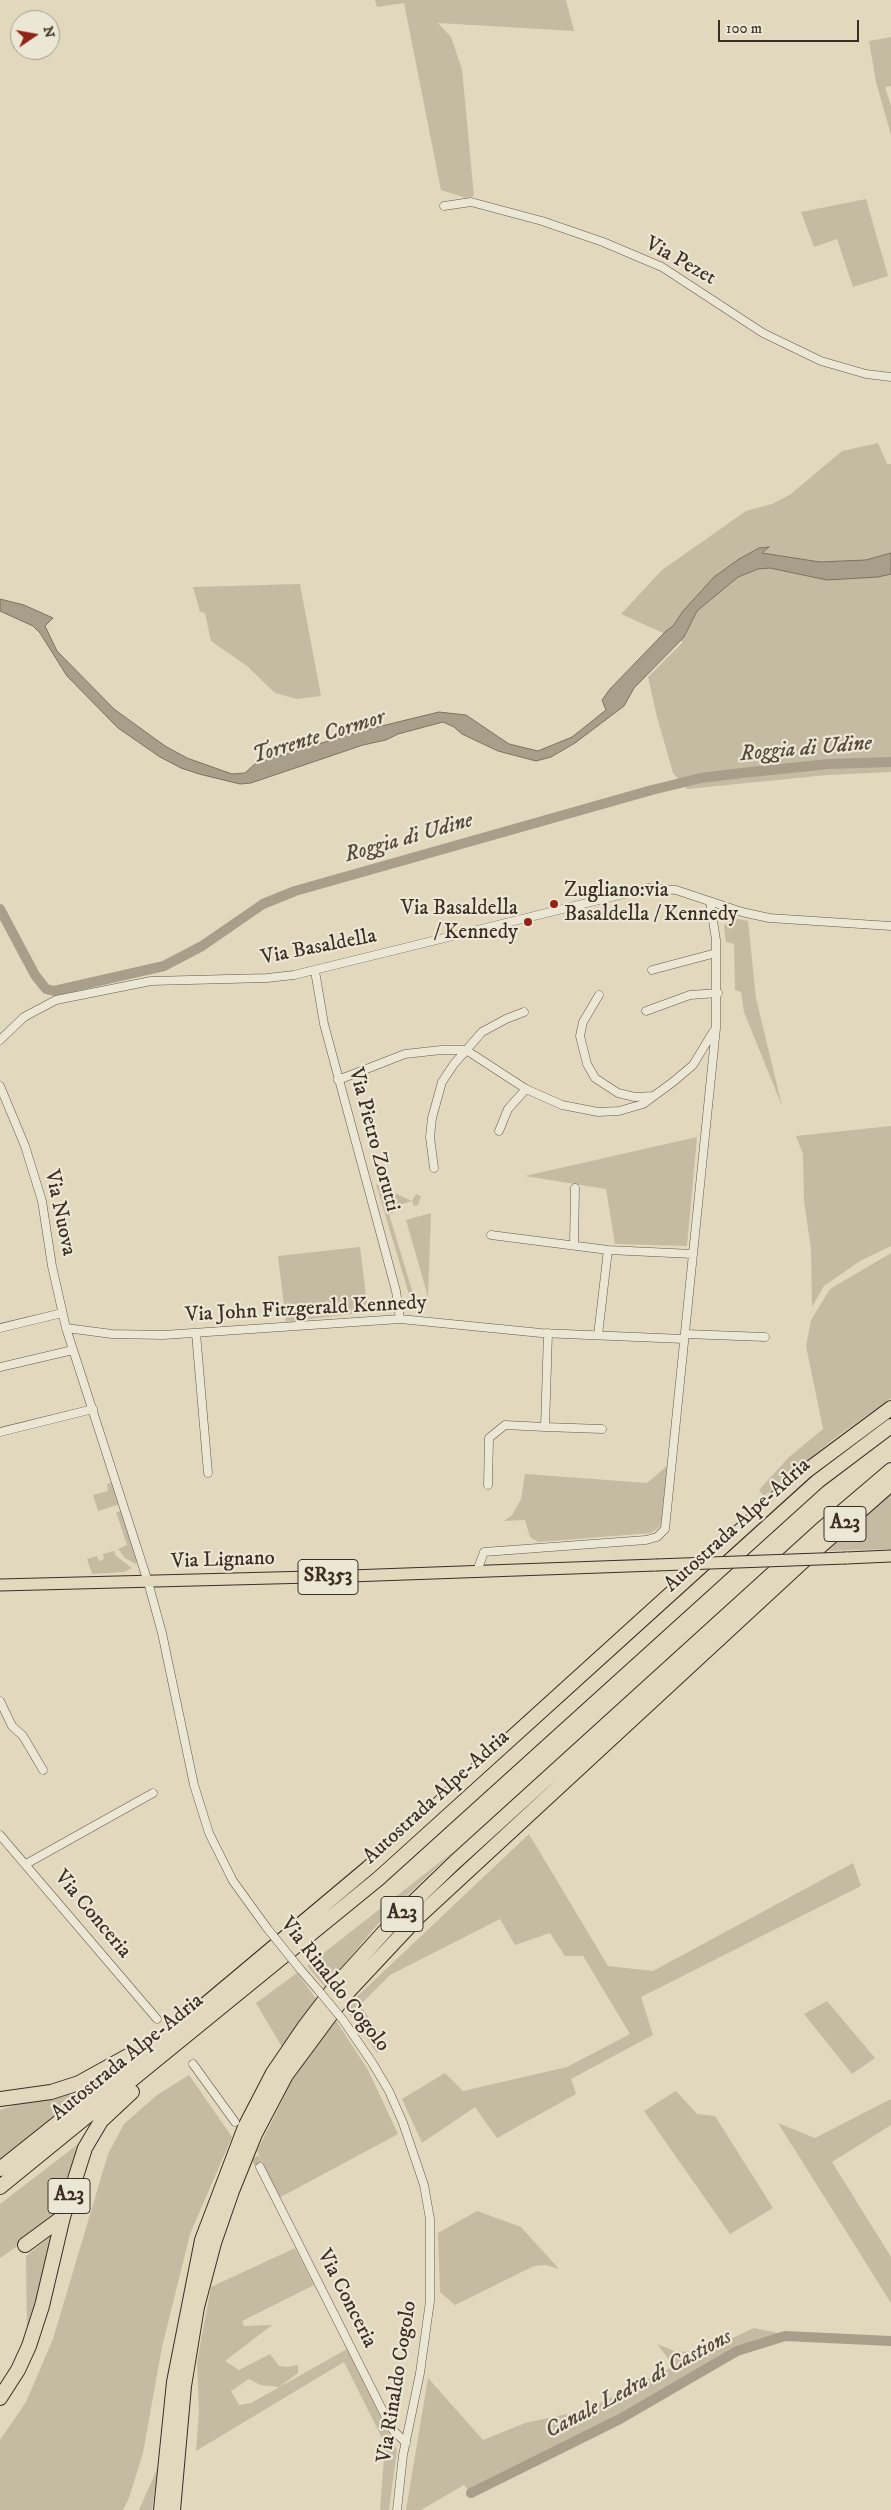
<!DOCTYPE html>
<style>
body{margin:0}
#map{position:relative;width:891px;height:2510px;overflow:hidden;background:#e1d8bd;font-family:"IM FELL DW Pica",serif}
canvas{display:block}
.north{position:absolute;left:10px;top:10px;width:50px;height:50px;box-sizing:border-box;background:#ece6d4;border:1px solid #a59c8e;border-radius:50%;rotate:78deg;font-size:14px;font-weight:700;line-height:20px;text-align:center;color:#3b2e24}
.north::after{content:'';display:block;margin:auto;width:18px;height:22px;background:#8f2418;clip-path:polygon(50% 0,100% 100%,50% 72%,0 100%)}
.scale{position:absolute;left:718px;top:20px;width:141px;height:22px;box-sizing:border-box;border:2px solid #3b2e24;border-top:0;padding-left:6px;font-size:15px;line-height:18px;white-space:nowrap;color:#3b2e24;-webkit-text-stroke:4px #ece6d4;paint-order:stroke}
</style>
<div id="map">
<canvas width="891" height="2510"></canvas>
<div class="north">N</div>
<div class="scale">100 m</div>
</div>
<script>
const c = document.querySelector('canvas').getContext('2d');
c.lineJoin = 'round';
function fill(path, color) { c.fillStyle = color; c.fill(path, 'evenodd'); }
const shape = rows => new Path2D(rows.map(r => 'M' + r).join(''));
function stroke(path, color, width, dash) { c.strokeStyle = color; c.lineWidth = width; c.lineCap = dash ? 'butt' : 'round'; c.setLineDash(dash || []); c.stroke(path); }
function drawText(font, color, halo, rows, align = 'center') {
  c.font = font + ' "IM FELL DW Pica",serif'; c.lineWidth = 4.5; c.setLineDash([]); c.textBaseline = 'middle'; c.strokeStyle = halo; c.fillStyle = color; for (const [text, x, y, turn = 0] of rows) {
    c.save(); c.translate(x, y); c.rotate((+turn || 0) * Math.PI / 180); c.textAlign = isNaN(turn) ? turn : align; if (halo) c.strokeText(text, 0, 0); c.fillText(text, 0, 0); c.restore();
  }
}
const green = shape([
 [375,0,566,0,574,31,438,23,451,37,462,69,474,196,466,198,441,190,404,3,377,7],
 [891,37,891,86,885,87,891,106,891,135,876,82,869,41],
 [866,199,888,276,853,287,837,239,814,247,801,212],
 [878,443,887,464,891,464,891,772,827,775,687,789,673,773,657,717,648,677,683,642,621,614,662,570,746,511,772,504,791,494,842,451],
 [300,584,321,696,297,699,275,693,247,666,211,641,205,613,200,612,193,587],
 [734,918,748,921,756,998,782,1106,744,1012,741,992,735,990,734,944,726,942,724,926,728,921],
 [891,1126,891,1246,860,1261,824,1286,812,1307,811,1249,804,1201,803,1154,796,1136],
 [697,1137,687,1246,615,1244,606,1189,525,1176],
 [376,1184,412,1201,416,1194,421,1196,418,1205,414,1206,412,1201,392,1207,393,1213,389,1214,415,1300,419,1299,422,1309,413,1308],
 [431,1213,428,1297,406,1220],
 [360,1247,368,1312,286,1322,278,1256],
 [891,1253,891,1398,835,1438,764,1496,759,1490,788,1458,823,1429,806,1346,811,1320,830,1289],
 [667,1466,662,1525,651,1533,538,1542,530,1537,525,1520,504,1521,512,1515,521,1499,525,1474,647,1483],
 [113,1482,120,1504,98,1511,93,1495,108,1491,107,1484],
 [891,1493,891,1549,822,1551],
 [122,1511,137,1559,136,1564,125,1558,118,1549,127,1545,116,1512],
 [114,1551,116,1556,132,1568,124,1572,92,1574,87,1559,97,1556,99,1561,104,1559,103,1554],
 [529,1834,608,1966,653,1971,853,1863,861,1886,641,1997,653,2035,571,2079,576,2094,497,2138,475,2107,422,2143,402,2099,445,2073,463,2091,567,2067,630,2034,583,1956,565,1956,550,1933,515,1945,500,1919,390,1975,360,2005,389,2047,377,2053,345,2008],
 [454,1851,383,1918,325,1987,307,1966],
 [297,1973,317,2000,282,2047,256,2003],
 [827,2001,875,2058,852,2074,804,2014],
 [335,2019,368,2070,398,2134,279,2198,257,2151,293,2079],
 [189,2075,232,2137,190,2234,162,2347,143,2453,129,2498,123,2510,0,2510,0,2440,26,2402,53,2339,108,2154,124,2124,157,2095],
 [676,2091,697,2114,715,2116,773,2208,730,2234,644,2111],
 [73,2093,77,2096,74,2101,0,2161,0,2110,18,2104],
 [891,2099,891,2125,832,2162,891,2257,891,2303,778,2123,815,2138],
 [86,2138,62,2207,36,2233,0,2258,0,2204],
 [477,2211,521,2227,559,2269,546,2265,534,2266,455,2305,440,2292,438,2233],
 [50,2237,52,2237,36,2311,27,2333,26,2256],
 [295,2248,314,2285,242,2321,244,2326,272,2325,225,2361,239,2370,270,2354,279,2366,288,2367,298,2365,298,2373,279,2387,260,2385,249,2379,231,2391,239,2405,251,2403,347,2349,397,2450,389,2510,380,2510,385,2444,344,2362,196,2451,199,2411,197,2362,211,2287],
 [754,2328,783,2334,737,2347,618,2415,470,2492,464,2485,421,2510,406,2510,428,2378,483,2440,525,2423,586,2410,674,2366,657,2344,674,2351,693,2352,713,2347],
 [158,2467,152,2510,139,2510]
]);
const water = shape([
 [769,547,762,553,820,562,866,560,891,553,891,574,878,577,827,580,770,568,758,569,738,577,697,611,684,637,634,688,624,706,575,743,551,757,536,761,498,751,462,734,454,727,443,722,398,734,386,740,363,745,251,783,240,784,199,774,181,768,160,757,118,728,67,676,40,633,33,626,0,611,0,599,24,605,53,618,45,626,57,651,114,709,165,746,187,758,232,774,245,773,256,763,361,731,439,712,466,715,509,744,538,751,572,737,606,710,602,700,610,689,666,631,673,626,683,611,714,577,739,559,759,548,769,547]
]);
const canal = shape([
 [0,909,35,975,46,989,54,991,164,966,202,946,263,904,295,891,652,790,701,778,742,773,829,764,891,762],
 [471,2493,620,2419,737,2351,785,2336,891,2341]
]);
const minorTunnel = shape([
 [249,2147,260,2167]
]);
const minor = shape([
 [444,206,471,202,542,221,603,242,662,267,763,333,821,361,866,374,891,377],
 [652,970,716,953],
 [315,971,324,1024,396,1291,400,1319],
 [599,995,583,1022,580,1036,587,1064,595,1078,618,1093,635,1097,653,1096],
 [646,1011,690,995,718,993],
 [0,1040,24,1017,56,1000,151,981,267,978,294,975,648,888,676,890,742,912,769,918,891,926],
 [338,1080,405,1054,441,1050,466,1050,526,1089,562,1105,598,1112,619,1111,643,1104,673,1082,693,1065,713,1032],
 [0,1086,25,1146,42,1201,52,1266,66,1328,148,1582,162,1633,194,1785,209,1833,233,1881,267,1928],
 [499,1131,508,1109,526,1089],
 [434,1168,430,1137,432,1118,442,1082,454,1064,482,1032,506,1019,524,1012],
 [491,1235,608,1250],
 [574,1245,575,1188],
 [0,1328,62,1313],
 [66,1328,112,1334,163,1335,400,1319,541,1333,684,1339],
 [196,1333,208,1473],
 [548,1333,545,1427,602,1429],
 [685,1334,765,1337],
 [598,1335,608,1250,693,1254],
 [0,1367,73,1350],
 [0,1432,93,1409],
 [488,1485,489,1438,505,1425,545,1427],
 [477,1571,484,1552,646,1540,657,1537,665,1529,716,1028,716,940,710,902],
 [0,1701,12,1726,23,1736,43,1770],
 [0,1835,157,2019],
 [26,1864,153,1793],
 [300,1969,319,1991],
 [343,2020,373,2064,389,2091,403,2123,424,2185,430,2219,430,2301,420,2373,403,2455,397,2510],
 [193,2064,235,2122],
 [260,2167,392,2429,406,2443]
]);
const primary = shape([
 [846,1558,891,1556],
 [0,1585,350,1576,656,1565]
]);
const motorway = shape([
 [0,2099,51,2092,79,2083,128,2056],
 [0,2169,188,2019,368,1868,805,1472,891,1408],
 [0,2187,378,1879,818,1481,891,1426],
 [25,2245,63,2217],
 [0,2398,18,2370,29,2346,42,2306,63,2217,85,2148,101,2121,132,2092],
 [161,2510,174,2382,202,2240,245,2127,273,2073,305,2026,337,1984,394,1921,455,1862,824,1527,891,1470],
 [173,2510,184,2386,197,2307,214,2243,232,2191,255,2134,286,2075,346,1994,418,1917,799,1565,891,1484]
]);
const minorBridge = shape([
 [267,1928,300,1969],
 [319,1991,343,2020]
]);
const primaryBridge = shape([
 [656,1565,846,1558]
]);
const markers = [
 [554,904,5,"#8f2418"],
 [528,922,5,"#8f2418"]
];
const shields = [
 [845,1524,42],
 [328,1577,60],
 [402,1914,42],
 [69,2196,42]
];
const shieldNames = [
 ["A23",845,1524],
 ["SR353",328,1577],
 ["A23",402,1914],
 ["A23",69,2196]
];
const streetNames = [
 ["Via Pezet",680,262,29],
 ["Via Basaldella",319,948,-11],
 ["Via Pietro Zorutti",373,1140,75],
 ["Via Nuova",59,1213,78],
 ["Via John Fitzgerald Kennedy",306,1310,-3],
 ["Autostrada Alpe-Adria",738,1526,-42],
 ["Via Lignano",223,1561,-2],
 ["Autostrada Alpe-Adria",437,1798,-42],
 ["Via Conceria",92,1915,50],
 ["Via Rinaldo Cogolo",334,1985,52],
 ["Autostrada Alpe-Adria",128,2058,-39],
 ["Via Conceria",346,2299,63],
 ["Via Rinaldo Cogolo",398,2382,-81]
];
const poiNames = [
 ["Zugliano:via",564,892],
 ["Basaldella / Kennedy",564,916],
 ["Via Basaldella",518,910,"right"],
 ["/ Kennedy",518,934,"right"]
];
const waterNames = [
 ["Torrente Cormor",319,738,-17],
 ["Roggia di Udine",806,750,-5],
 ["Roggia di Udine",409,839,-16],
 ["Canale Ledra di Castions",639,2385,-28]
];
fill(green, '#c5bba3');
fill(water, '#a99e89');
stroke(water, '#7d7161', 1);
stroke(canal, '#a99e89', 10);
stroke(minorTunnel, '#c0b69e', 8, [8, 4]);
stroke(minor, '#64584a', 9);
stroke(primary, '#3b2e24', 13);
stroke(motorway, '#3b2e24', 16);
stroke(minor, '#ece6d4', 8);
stroke(primary, '#e1d8bd', 11);
stroke(motorway, '#e1d8bd', 14);
stroke(minorBridge, '#64584a', 9, []);
stroke(primaryBridge, '#3b2e24', 13, []);
stroke(minorBridge, '#ece6d4', 8);
stroke(primaryBridge, '#e1d8bd', 11);
for (const [x, y, r, color] of markers) { const dot = new Path2D(); dot.arc(x, y, r, 0, 2 * Math.PI); c.fillStyle = color; c.fill(dot); stroke(dot, '#ece6d4', 2); }
for (const [x, y, w] of shields) { const box = new Path2D(); box.roundRect(x - w / 2, y - 17.5, w, 35, 4); c.fillStyle = '#ece6d4'; c.fill(box); stroke(box, '#3b2e24', 1); }
drawText('bold 20px', '#3b2e24', null, shieldNames);
drawText('21px', '#3b2e24', '#ece6d4', streetNames);
drawText('21px', '#3b2e24', '#ece6d4', poiNames, 'left');
drawText('italic 22px', '#564a3d', '#ece6d4', waterNames);
</script>
